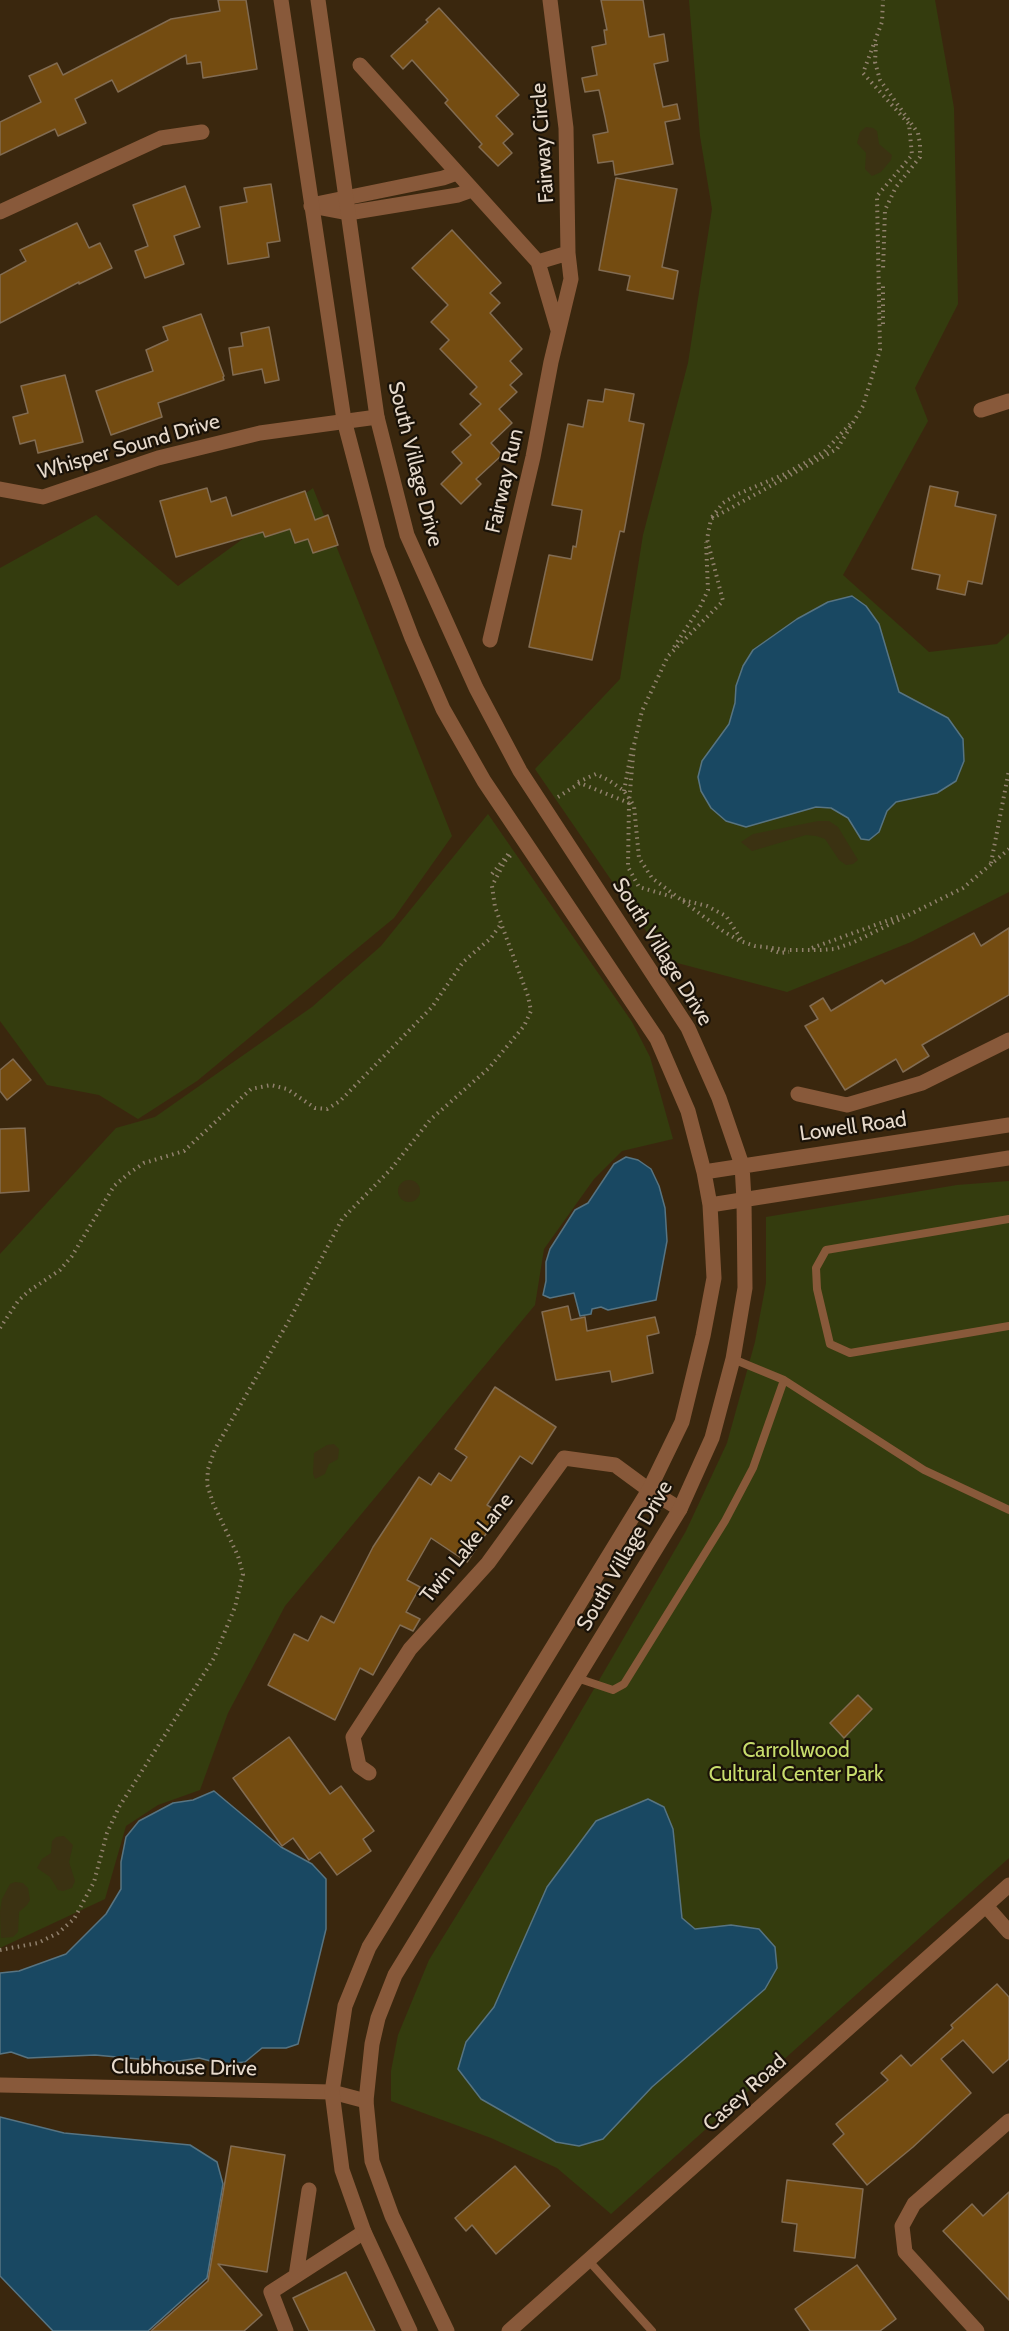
<!DOCTYPE html>
<style>
body{margin:0}
canvas{display:block;background:#3a270e}
</style>
<canvas width="1009" height="2331"></canvas>
<script>
const c = document.querySelector('canvas').getContext('2d');
c.lineJoin = 'round';
function fill(path, color) { c.fillStyle = color; c.fill(path, 'evenodd'); }
const shape = rows => new Path2D(rows.map(r => 'M' + r).join(''));
function stroke(path, color, width, dash) { c.strokeStyle = color; c.lineWidth = width; c.lineCap = dash ? 'butt' : 'round'; c.setLineDash(dash || []); c.stroke(path); }
function drawText(font, color, halo, rows, align = 'center') {
  c.font = font + ' Cabin,sans-serif'; c.lineWidth = 4.5; c.setLineDash([]); c.textBaseline = 'middle'; c.strokeStyle = halo; c.fillStyle = color; for (const [text, x, y, turn = 0] of rows) {
    c.save(); c.translate(x, y); c.rotate((+turn || 0) * Math.PI / 180); c.textAlign = isNaN(turn) ? turn : align; if (halo) c.strokeText(text, 0, 0); c.fillText(text, 0, 0); c.restore();
  }
}
const green = shape([
 [689,0,935,0,954,108,958,304,915,388,928,421,843,575,929,652,997,644,1009,633,1009,892,911,942,787,992,666,960,535,769,620,679,643,535,688,363,712,209,700,136],
 [313,488,452,836,394,918,197,1081,138,1119,99,1095,47,1085,0,1021,0,568,96,515,178,586],
 [488,814,632,1022,650,1057,673,1139,622,1151,594,1179,544,1249,535,1305,285,1606,228,1713,200,1790,158,1805,126,1826,105,1899,0,1948,0,1254,116,1128,155,1117,312,1007,381,946],
 [1009,1181,1009,1858,611,2214,557,2168,491,2138,391,2101,391,2071,398,2035,429,1960,559,1749,686,1531,727,1443,755,1342,766,1283,766,1217,957,1185]
]);
const sand = shape([
 [866,127,873,128,877,131,879,144,892,155,891,160,881,172,872,176,865,169,866,153,857,143,860,132],
 [818,821,829,821,838,827,858,860,853,864,846,865,839,860,825,839,816,836,806,835,752,851,741,842,753,834],
 '398 1191a11 11 0 1 1 22 0a11 11 0 1 1-22 0Z',
 [334,1444,339,1449,338,1459,329,1464,325,1474,315,1479,313,1474,314,1453,327,1445],
 [64,1836,73,1845,69,1862,75,1881,72,1888,63,1891,58,1890,50,1877,37,1868,42,1859,51,1853,52,1841,56,1837],
 [15,1882,23,1883,28,1888,30,1900,27,1905,19,1912,18,1932,13,1937,1,1938,0,1912,2,1899,10,1884]
]);
const water = shape([
 [852,596,866,606,879,624,899,692,948,718,963,739,964,761,956,781,937,793,896,802,887,811,879,832,869,840,861,839,848,818,831,808,816,807,746,827,726,821,711,808,701,791,698,777,702,761,729,724,735,703,736,686,743,666,753,650,797,619,828,602,852,596],
 [626,1157,638,1160,651,1169,659,1186,665,1208,667,1241,656,1300,608,1310,601,1307,592,1309,591,1314,580,1316,574,1293,550,1298,543,1295,546,1281,546,1262,550,1249,575,1210,588,1203,614,1164,626,1157],
 [214,1791,281,1847,312,1864,326,1879,326,1929,298,2044,286,2048,262,2048,245,2062,222,2064,199,2058,172,2062,95,2055,28,2058,11,2052,0,2054,0,1973,19,1971,66,1954,106,1914,121,1889,121,1862,126,1837,139,1821,173,1803,193,1800,214,1791],
 [648,1799,664,1807,673,1829,682,1918,695,1929,731,1925,759,1929,775,1947,777,1968,765,1989,652,2087,603,2139,579,2146,556,2142,481,2099,458,2069,466,2042,494,2007,547,1887,596,1821,648,1799],
 [0,2117,64,2133,190,2145,217,2162,223,2184,207,2278,148,2331,53,2331,0,2276,0,2117]
]);
const building = shape([
 [218,0,246,0,257,69,203,78,201,62,187,64,186,55,118,92,112,80,75,99,86,123,58,136,55,129,0,155,0,122,41,102,29,76,57,63,63,75,171,19,220,11,218,0],
 [601,0,643,0,649,37,664,34,668,61,654,64,663,107,677,104,680,119,665,122,673,164,615,175,613,161,598,163,593,135,608,132,605,117,599,90,585,92,582,78,597,75,592,47,606,44,604,30,607,30,601,0],
 [439,8,519,95,496,116,513,134,503,143,512,153,498,166,479,147,482,144,445,103,448,100,412,60,403,69,391,56,428,22,426,20,439,8],
 [616,178,677,189,662,267,678,271,673,299,627,290,630,276,599,270,616,178],
 [271,184,280,241,267,243,269,257,228,264,220,207,247,202,244,188,271,184],
 [185,186,200,227,174,236,184,264,145,278,135,251,148,246,133,205,185,186],
 [77,223,89,248,100,243,112,268,79,284,79,282,0,323,0,275,26,261,20,250,77,223],
 [452,230,501,283,490,293,500,303,490,313,522,349,510,361,522,374,510,385,517,392,499,409,512,423,491,443,502,455,476,479,481,484,461,504,441,484,462,463,452,452,471,435,460,424,481,404,470,394,477,387,440,349,449,340,431,322,448,305,412,268,452,230],
 [201,314,224,376,223,377,224,380,158,403,162,417,111,435,96,391,153,371,146,350,168,340,163,327,201,314],
 [269,327,279,380,265,383,262,369,233,375,229,348,243,346,241,333,269,327],
 [65,375,83,442,38,453,35,440,20,444,13,417,28,413,21,386,65,375],
 [605,389,634,394,629,421,644,424,624,532,620,531,592,660,529,647,549,555,571,559,573,546,576,547,582,510,552,505,568,424,583,427,588,400,603,402,605,389],
 [930,486,958,492,955,506,996,515,982,584,968,581,965,595,937,589,940,575,912,569,930,486],
 [207,488,211,502,226,497,232,516,305,491,315,520,328,515,338,545,313,553,308,539,295,543,290,529,265,537,263,532,176,557,160,501,207,488],
 [1009,928,1009,995,922,1045,929,1056,903,1072,896,1059,845,1090,805,1026,818,1019,810,1006,823,998,831,1011,882,980,885,984,974,933,981,946,1009,928],
 [13,1059,31,1080,7,1100,0,1091,0,1070,13,1059],
 [25,1128,29,1191,0,1193,0,1129,25,1128],
 [568,1306,571,1320,585,1317,587,1331,655,1317,659,1333,647,1336,653,1373,612,1382,610,1371,556,1380,542,1312,568,1306],
 [495,1387,556,1427,532,1464,520,1456,487,1505,500,1513,467,1562,431,1538,407,1580,420,1587,406,1612,420,1619,413,1631,400,1625,373,1675,360,1668,335,1720,268,1685,294,1634,308,1641,321,1616,334,1623,373,1547,419,1477,431,1485,439,1473,451,1481,467,1457,455,1449,495,1387],
 [858,1695,872,1709,844,1738,830,1723,858,1695],
 [289,1737,330,1794,341,1786,374,1831,363,1839,371,1851,337,1875,320,1852,309,1860,293,1838,282,1846,233,1778,289,1737],
 [997,1984,1009,1997,1009,2059,993,2073,963,2040,941,2059,971,2093,913,2147,867,2185,833,2144,844,2134,836,2124,888,2080,881,2073,901,2055,911,2066,953,2028,951,2025,997,1984],
 [231,2146,285,2155,267,2272,218,2264,262,2315,244,2331,151,2331,208,2281,231,2146],
 [515,2166,550,2206,496,2254,472,2225,466,2231,455,2218,515,2166],
 [787,2180,863,2189,855,2258,794,2251,797,2224,782,2222,787,2180],
 [1009,2192,1009,2300,943,2231,972,2204,983,2216,1009,2192],
 [857,2265,896,2319,880,2331,810,2331,795,2309,857,2265],
 [346,2272,375,2331,309,2331,293,2298,346,2272]
]);
const path = shape([
 [876,44,875,62,880,80,918,133,920,144,920,157,896,187,885,210,883,270],
 [883,324,883,283],
 [712,517,723,503,738,494,785,474,824,452,850,424],
 [674,647,700,607,708,590,706,542],
 [578,782,596,774,610,781,624,791,634,806,639,858,652,878,723,931,740,941,755,946,789,950,820,950,834,949,852,943,963,888,1009,849],
 [624,791,632,748],
 [558,797,580,783,629,803,634,745,642,711,668,656,723,601,707,539,711,519,837,449,863,406,880,350,877,196,912,155,909,124,863,73,882,22,883,0],
 [629,803,628,867,639,887,673,897],
 [991,863,1009,770],
 [492,874,510,852],
 [683,900,707,906,726,916,741,939,744,940],
 [812,948,903,915],
 [771,950,780,953,789,952],
 [0,1328,18,1301,29,1291,60,1270,72,1256,114,1186,128,1174,144,1163,184,1151,251,1089,271,1085,287,1089,315,1108,327,1109,340,1101,432,1007,463,962,491,938,501,924],
 [0,1950,38,1943,58,1933,74,1919,94,1882,107,1833,119,1807,214,1658,235,1607,243,1574,238,1556,213,1503,207,1484,208,1469,215,1449,291,1317,342,1219,391,1169,430,1120,489,1068,524,1026,531,1011,528,996,495,907,492,886,505,861,511,855]
]);
const service = shape([
 [1009,1219,826,1250,816,1268,817,1289,830,1344,850,1353,1009,1326],
 [733,1359,784,1380,924,1470,1009,1510],
 [577,1678,613,1690,624,1684,725,1521,753,1468,784,1380],
 [588,2260,652,2331]
]);
const minor = shape([
 [360,65,538,262,558,330],
 [316,204,443,178,457,173],
 [311,206,348,213,458,195,472,190],
 [0,212,161,138,202,132],
 [538,262,568,253],
 [981,410,1009,401],
 [0,489,43,497,158,458,260,433,377,417],
 [490,640,533,457,551,362,571,279,568,253,566,128,550,0],
 [798,1094,847,1105,922,1083,1009,1040],
 [369,1773,359,1766,353,1737,410,1649,488,1563,564,1458,615,1465,649,1490,680,1509],
 [986,1906,1009,1932],
 [0,2085,332,2092,366,2101],
 [296,2276,309,2190],
 [286,2331,271,2292,364,2232],
 [977,2331,905,2252,902,2226,914,2204,1009,2121]
]);
const tertiary = shape([
 [281,0,344,420,378,549,412,638,443,709,484,781,657,1039,688,1111,704,1172,710,1205,714,1278,703,1336,682,1422,649,1490,369,1947,345,2006,332,2092,342,2170,364,2232,410,2331],
 [318,0,377,417,407,535,476,688,520,771,688,1028,719,1098,742,1165,744,1200,745,1288,733,1359,712,1438,680,1509,395,1975,378,2018,372,2044,366,2101,372,2161,392,2216,447,2331],
 [704,1172,1009,1125],
 [710,1205,1009,1158],
 [509,2331,1009,1885]
]);
const streetNames = [
 ["Fairway Circle",543,143,-94],
 ["Whisper Sound Drive",129,447,-16],
 ["South Village Drive",415,464,76],
 ["Fairway Run",505,481,-77],
 ["South Village Drive",662,952,58],
 ["Lowell Road",853,1127,-8],
 ["Twin Lake Lane",467,1548,-51],
 ["South Village Drive",625,1556,-60],
 ["Clubhouse Drive",184,2068,1],
 ["Casey Road",745,2093,-42]
];
const parkNames = [
 ["Carrollwood",796,1751],
 ["Cultural Center Park",796,1775]
];
fill(green, '#343c0e');
fill(sand, '#3b3212');
fill(water, '#194862');
stroke(water, '#577482', 1.5);
fill(building, '#744c11');
stroke(building, '#826c52', 1.5);
stroke(path, '#91816d', 4, [1.5, 4.5]);
stroke(service, '#88593a', 8);
stroke(minor, '#88593a', 15);
stroke(tertiary, '#88593a', 15);
drawText('21px', '#e7dacc', '#1a1208', streetNames);
drawText('21px', '#c8dd6c', '#1a1208', parkNames);
</script>
